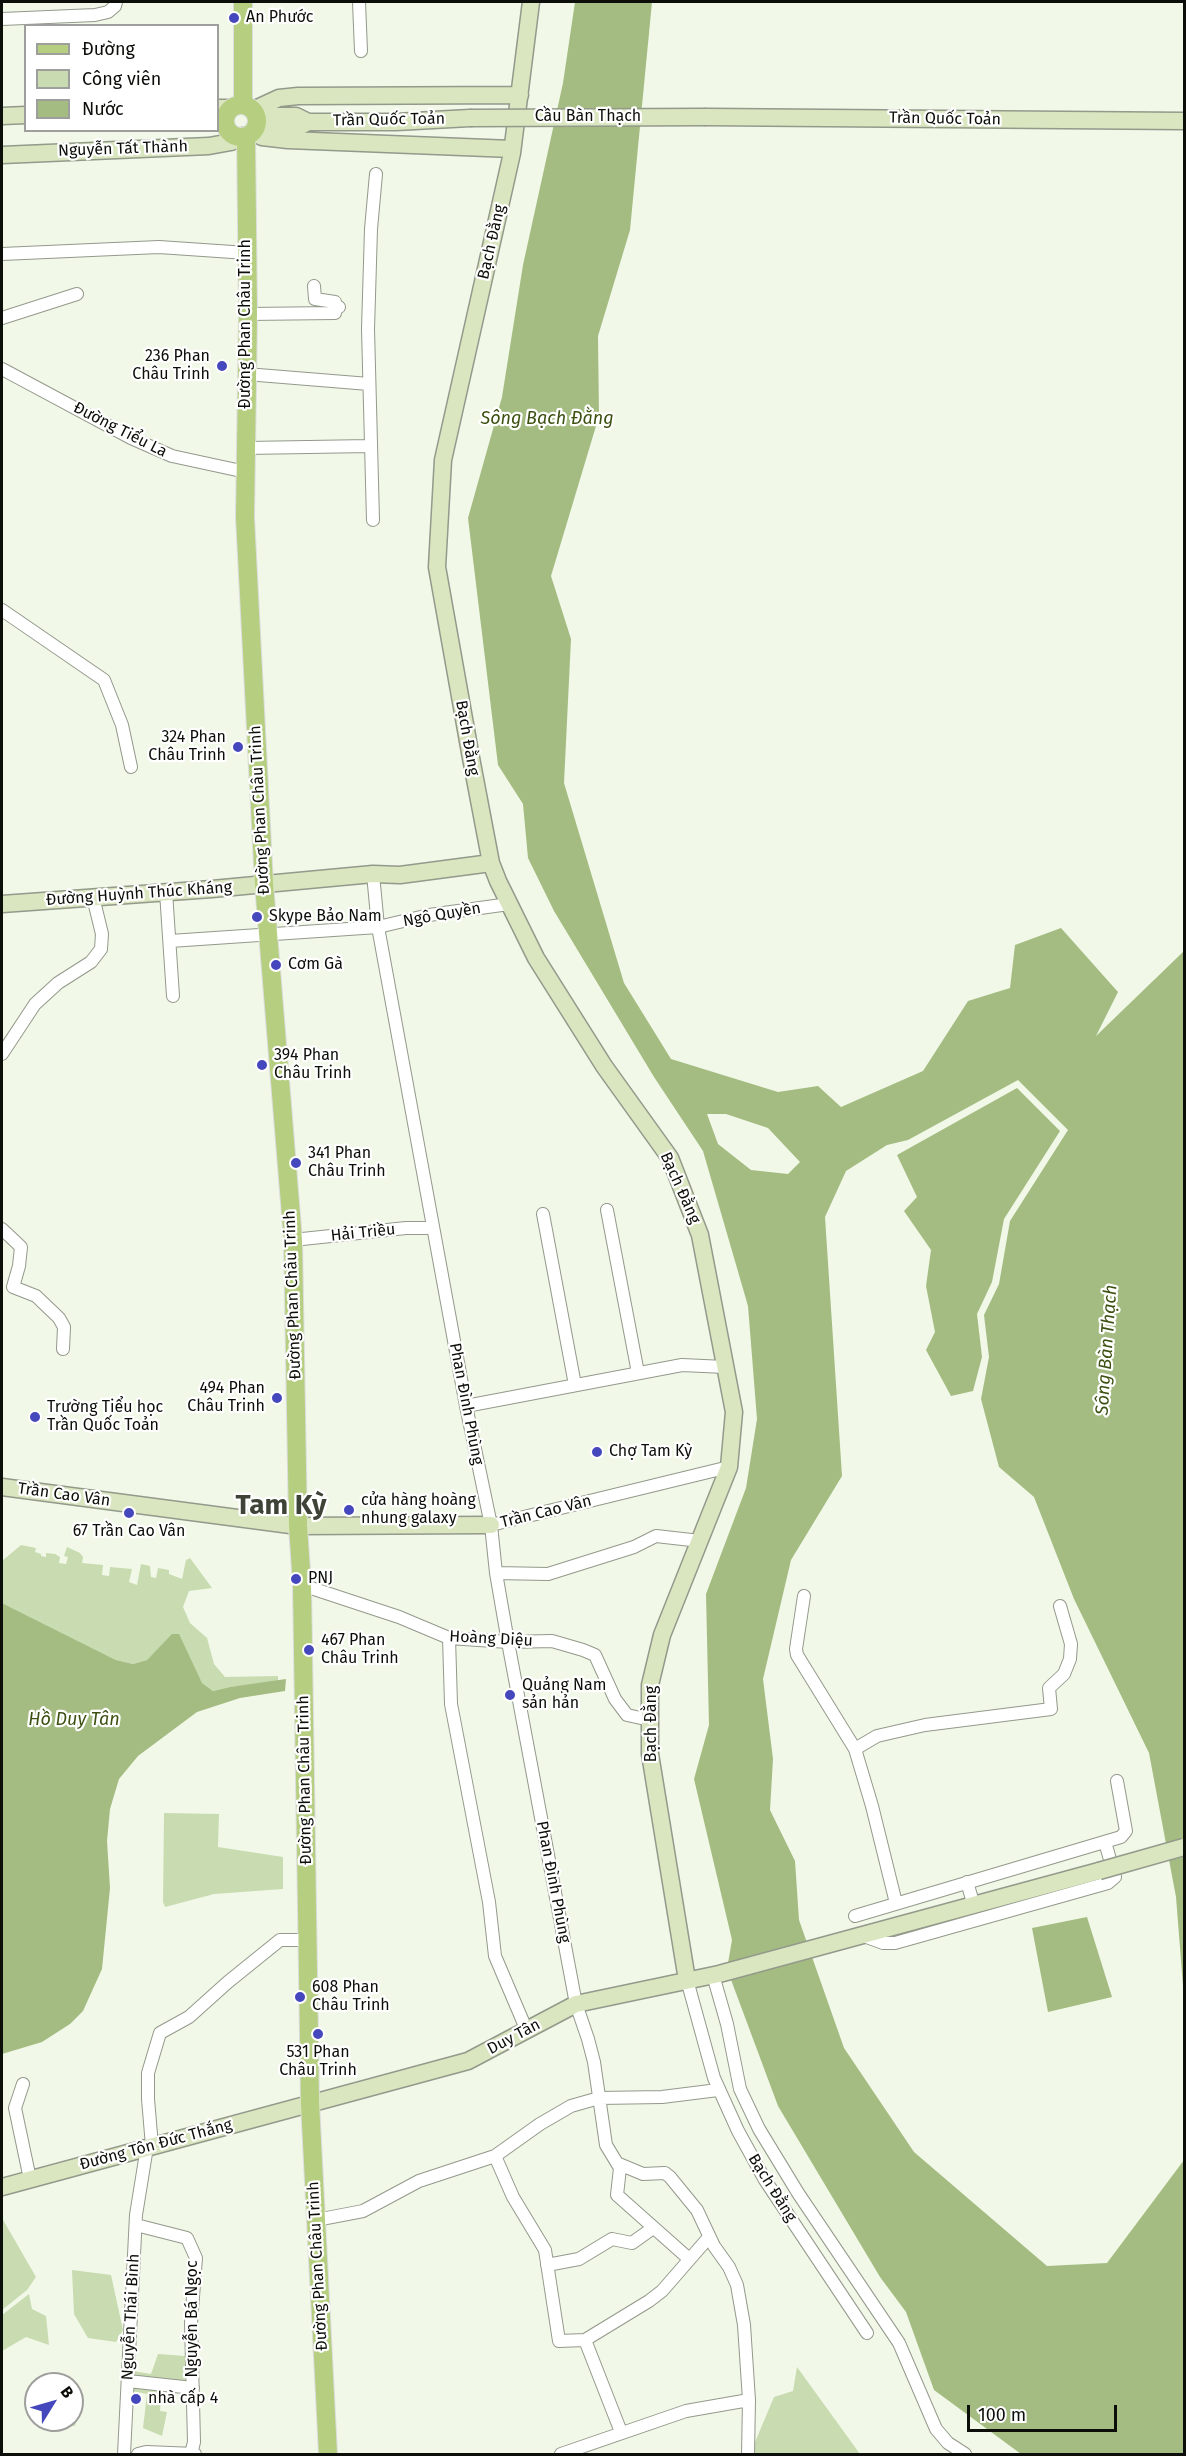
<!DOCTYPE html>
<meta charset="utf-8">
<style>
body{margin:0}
#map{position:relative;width:1186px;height:2456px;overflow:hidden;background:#f1f8e8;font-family:"Fira Sans",sans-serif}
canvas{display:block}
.frame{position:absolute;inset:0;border:3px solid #0c0e09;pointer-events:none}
.legend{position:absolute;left:24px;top:24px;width:195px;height:108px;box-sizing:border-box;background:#fff;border:2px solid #9e9f9d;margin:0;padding:8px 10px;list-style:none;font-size:18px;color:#0c0e09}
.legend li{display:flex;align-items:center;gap:12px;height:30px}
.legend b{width:30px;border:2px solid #9e9f9d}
.north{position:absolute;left:24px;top:2372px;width:60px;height:60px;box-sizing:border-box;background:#fff;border:2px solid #9e9f9d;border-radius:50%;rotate:53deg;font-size:16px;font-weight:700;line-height:24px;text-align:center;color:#0c0e09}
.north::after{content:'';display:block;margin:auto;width:21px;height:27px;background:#4547bc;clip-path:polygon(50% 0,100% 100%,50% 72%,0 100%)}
.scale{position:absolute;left:967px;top:2405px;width:150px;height:27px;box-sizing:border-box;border:3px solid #0c0e09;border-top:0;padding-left:8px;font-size:18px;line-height:21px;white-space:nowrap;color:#0c0e09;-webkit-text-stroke:4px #fff;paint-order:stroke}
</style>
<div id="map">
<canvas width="1186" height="2456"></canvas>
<div class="frame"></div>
<ul class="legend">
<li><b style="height:8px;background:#b5ce7f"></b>Đường</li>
<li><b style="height:16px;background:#c9dbb0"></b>Công viên</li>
<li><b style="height:16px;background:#a4bc81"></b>Nước</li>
</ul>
<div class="north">B</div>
<div class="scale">100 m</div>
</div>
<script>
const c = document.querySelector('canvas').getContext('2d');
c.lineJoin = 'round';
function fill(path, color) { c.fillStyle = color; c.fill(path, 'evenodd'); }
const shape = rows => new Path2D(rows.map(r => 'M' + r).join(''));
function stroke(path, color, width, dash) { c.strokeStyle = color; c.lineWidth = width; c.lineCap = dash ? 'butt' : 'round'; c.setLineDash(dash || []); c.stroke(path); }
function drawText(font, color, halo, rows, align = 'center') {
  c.font = font + ' "Fira Sans",sans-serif'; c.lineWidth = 4.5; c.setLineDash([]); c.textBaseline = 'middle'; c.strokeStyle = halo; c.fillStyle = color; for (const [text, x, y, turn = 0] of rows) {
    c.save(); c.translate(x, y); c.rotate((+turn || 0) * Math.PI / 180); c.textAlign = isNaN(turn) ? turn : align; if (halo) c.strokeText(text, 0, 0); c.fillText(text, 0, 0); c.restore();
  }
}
const green = shape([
 [21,1545,36,1548,35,1552,41,1554,41,1556,46,1557,46,1553,55,1554,60,1557,59,1563,66,1564,68,1557,64,1556,67,1547,80,1553,83,1557,82,1563,103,1565,102,1575,109,1576,110,1567,132,1569,129,1582,137,1585,141,1564,150,1566,151,1577,156,1578,158,1568,169,1570,169,1574,182,1579,186,1560,190,1558,212,1588,189,1591,183,1607,190,1623,207,1638,214,1664,225,1677,278,1676,278,1682,230,1687,213,1691,202,1683,173,1634,147,1660,133,1664,116,1660,2,1603,2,1561],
 [164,1813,219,1814,218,1847,283,1857,283,1889,214,1894,165,1907,163,1902],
 [2,2218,36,2277,27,2290,2,2310],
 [72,2270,111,2275,123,2330,116,2342,88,2338,74,2314],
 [29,2294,32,2309,46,2316,49,2345,26,2337,2,2351,2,2315],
 [158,2354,185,2356,186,2390,162,2385,160,2411,167,2412,162,2436,143,2428,147,2394,127,2390,133,2371,151,2374],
 [797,2367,860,2454,750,2454,774,2397,793,2391],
 [72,2391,83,2396,75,2426,44,2424,44,2420,72,2420]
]);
const water = shape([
 [575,2,652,2,630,230,598,336,599,416,551,576,571,639,564,783,624,983,671,1059,778,1092,818,1086,841,1107,923,1071,968,1001,1010,988,1015,945,1061,928,1118,992,1096,1036,1184,951,1184,1999,1176,1897,1149,1753,1074,1599,1034,1497,999,1467,981,1399,989,1357,984,1315,999,1284,1010,1221,1068,1130,1018,1080,908,1140,887,1145,846,1171,825,1217,842,1476,791,1560,763,1679,773,1759,770,1810,795,1861,799,1920,844,2048,914,2152,1047,2266,1107,2263,1184,2160,1184,2454,1021,2454,934,2390,906,2312,880,2277,778,2106,727,1969,732,1940,694,1779,709,1725,706,1594,746,1488,757,1419,748,1306,703,1151,654,1077,554,911,528,858,523,804,498,765,468,518,502,397,523,265,563,83],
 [707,1114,726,1114,768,1128,800,1162,788,1174,751,1170,718,1144],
 [1017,1088,1060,1131,1004,1219,992,1282,977,1314,982,1357,973,1391,951,1396,926,1350,935,1332,926,1286,931,1250,904,1211,917,1197,897,1155],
 [2,1603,116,1660,133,1664,147,1660,172,1634,179,1634,202,1683,213,1691,230,1687,286,1679,285,1691,240,1698,197,1712,138,1756,119,1779,110,1809,107,1841,110,1888,102,1969,83,2011,70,2024,42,2042,2,2054],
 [1087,1917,1112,1997,1048,2012,1032,1928]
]);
const street = shape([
 [359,2,361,51],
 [2,19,95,15,108,12,115,6,116,2],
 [2,254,159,247,247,253],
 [314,286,315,299,335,302,335,306,339,307],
 [248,314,335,313,335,306],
 [2,318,77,294],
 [2,369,131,438,172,456,246,472],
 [246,374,369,384],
 [246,448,370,446],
 [373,520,368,329,371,229,376,174],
 [2,610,104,680,122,725,131,767],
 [373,874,378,927,466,1406,491,1525,496,1573,508,1642,576,2004,588,2039,594,2062,606,2145,620,2168,617,2195,688,2258],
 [166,892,173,996],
 [170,941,378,927,429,915,509,904],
 [2,1054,35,1004,58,983,91,962,101,949,102,934,93,897],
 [607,1210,638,1373],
 [543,1214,575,1385],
 [2,1229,21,1247,19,1266,13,1287,36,1296,59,1318,64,1327,63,1349],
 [293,1240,406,1228,433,1228],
 [466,1406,682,1365,725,1367],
 [491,1525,729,1467],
 [496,1573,548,1574,634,1547,656,1536,700,1541],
 [302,1585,399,1617,449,1638,508,1642,552,1641,583,1650,595,1655,615,1699,627,1715,650,1720],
 [804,1596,796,1649,797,1655,855,1749,872,1806,896,1903],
 [449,1638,451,1704,489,1902,495,1956,527,2031],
 [855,1749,877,1736,925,1725,1051,1709,1049,1688,1064,1674,1070,1659,1071,1644,1060,1606],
 [967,1882,974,1906],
 [855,1916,1121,1837,1126,1831,1117,1781],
 [864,1936,883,1943,895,1943,1108,1883,1115,1877,1105,1842],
 [713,1975,727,2024,740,2089,759,2129,798,2193,899,2343,936,2429,948,2443,965,2454],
 [687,1980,714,2078,738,2131,765,2180,867,2333],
 [23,2084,15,2108,30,2179],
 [152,2146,148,2099,148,2073,160,2033,189,2017,228,1982,280,1940,307,1940],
 [495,2156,513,2197,545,2250,559,2341,585,2340],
 [619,2164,643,2174,665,2173,670,2177,697,2210,714,2246,729,2267,737,2285,744,2325,749,2400],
 [316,2220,363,2211,419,2181,495,2156,540,2124,571,2106,599,2098,662,2097,718,2090],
 [136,2225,187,2238,196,2258,191,2323,194,2442,191,2454],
 [547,2265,579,2259,612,2239,632,2243,653,2228],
 [128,2381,193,2388],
 [621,2432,585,2340,649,2301,662,2291,709,2237],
 [124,2454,136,2215,147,2147],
 [138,2454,146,2452,195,2454],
 [561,2454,686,2411,749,2400,748,2454]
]);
const secondary = shape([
 [531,2,512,153,443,460,437,567,471,758,491,863,498,881,536,958,604,1066,670,1158,700,1235,734,1412,729,1467,662,1635,650,1685,650,1754,687,1980],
 [218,108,231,108],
 [253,110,279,98,298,96,520,95],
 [2,116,26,115],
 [256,116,296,116,308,122,296,128,267,129],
 [706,117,1184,121],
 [308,122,396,122,470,118],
 [253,132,262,137,288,140,512,149],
 [2,155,209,146,231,142,243,136],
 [2,904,212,889,373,874,400,875,491,863],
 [2,1487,298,1526,491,1525],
 [2,2187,468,2061,576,2004,719,1974,1099,1871]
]);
const primary = shape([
 [243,105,243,2],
 '225 121a16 16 0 1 1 32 0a16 16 0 1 1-32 0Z',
 [246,136,248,314,245,517,264,884,293,1240,298,1526,302,1585,310,2103,328,2454]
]);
const secondaryBridge = shape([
 [470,118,706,117],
 [1099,1871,1184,1847]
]);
const markers = [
 [234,18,6,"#4547bc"],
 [222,366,6,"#4547bc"],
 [238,747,6,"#4547bc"],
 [257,917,6,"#4547bc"],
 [276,965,6,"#4547bc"],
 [262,1065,6,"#4547bc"],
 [296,1163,6,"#4547bc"],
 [277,1398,6,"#4547bc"],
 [35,1417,6,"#4547bc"],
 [597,1452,6,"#4547bc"],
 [349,1510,6,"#4547bc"],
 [129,1513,6,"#4547bc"],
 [296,1579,6,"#4547bc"],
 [309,1650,6,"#4547bc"],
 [510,1695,6,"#4547bc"],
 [300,1997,6,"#4547bc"],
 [318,2034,6,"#4547bc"],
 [136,2399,6,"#4547bc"]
];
const poiNames = [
 ["An Phước",246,18],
 ["236 Phan",210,357,"right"],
 ["Châu Trinh",210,375,"right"],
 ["324 Phan",226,738,"right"],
 ["Châu Trinh",226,756,"right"],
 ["Skype Bảo Nam",269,917],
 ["Cơm Gà",288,965],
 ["394 Phan",274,1056],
 ["Châu Trinh",274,1074],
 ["341 Phan",308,1154],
 ["Châu Trinh",308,1172],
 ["494 Phan",265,1389,"right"],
 ["Châu Trinh",265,1407,"right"],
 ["Trường Tiểu học",47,1408],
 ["Trần Quốc Toản",47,1426],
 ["Chợ Tam Kỳ",609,1452],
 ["cửa hàng hoàng",361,1501],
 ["nhung galaxy",361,1519],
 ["67 Trần Cao Vân",129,1532,"center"],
 ["PNJ",308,1579],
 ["467 Phan",321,1641],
 ["Châu Trinh",321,1659],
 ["Quảng Nam",522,1686],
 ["sản hản",522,1704],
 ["608 Phan",312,1988],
 ["Châu Trinh",312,2006],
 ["531 Phan",318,2053,"center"],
 ["Châu Trinh",318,2071,"center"],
 ["nhà cấp 4",148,2399]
];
const streetNames = [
 ["Cầu Bàn Thạch",588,117],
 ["Trần Quốc Toản",945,119,1],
 ["Trần Quốc Toản",389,120,-1],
 ["Nguyễn Tất Thành",123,149,-2],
 ["Bạch Đằng",492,242,-77],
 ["Đường Phan Châu Trinh",246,324,-90],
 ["Đường Tiểu La",120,430,27],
 ["Bạch Đằng",467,738,80],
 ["Đường Phan Châu Trinh",260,810,-93],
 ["Đường Huỳnh Thúc Kháng",139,894,-4],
 ["Ngô Quyền",442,915,-10],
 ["Bạch Đằng",680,1188,66],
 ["Hải Triều",363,1233,-6],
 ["Đường Phan Châu Trinh",293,1295,-92],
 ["Phan Đình Phùng",466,1404,79],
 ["Trần Cao Vân",64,1495,8],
 ["Trần Cao Vân",546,1512,-14],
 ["Hoàng Diệu",491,1639,3],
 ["Bạch Đằng",652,1724,-90],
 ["Đường Phan Châu Trinh",305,1780,-91],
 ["Phan Đình Phùng",553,1882,79],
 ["Duy Tân",514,2037,-28],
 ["Đường Tôn Đức Thắng",156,2145,-15],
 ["Bạch Đằng",772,2188,58],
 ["Đường Phan Châu Trinh",318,2266,-93],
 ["Nguyễn Thái Bình",131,2317,-87],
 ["Nguyễn Bá Ngọc",193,2319,-90]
];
const waterNames = [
 ["Sông Bạch Đằng",547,419],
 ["Sông Bàn Thạch",1107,1350,-86],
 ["Hồ Duy Tân",74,1720]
];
const townNames = [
 ["Tam Kỳ",281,1506]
];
fill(green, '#c9dbb0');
fill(water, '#a4bc81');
stroke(street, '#93998b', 14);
stroke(secondary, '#93998b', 19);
stroke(primary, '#ddd', 20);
stroke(street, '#fff', 12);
stroke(secondary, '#dae6bf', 16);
stroke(primary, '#b5ce7f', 18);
stroke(secondaryBridge, '#93998b', 19, []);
stroke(secondaryBridge, '#dae6bf', 16);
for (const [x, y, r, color] of markers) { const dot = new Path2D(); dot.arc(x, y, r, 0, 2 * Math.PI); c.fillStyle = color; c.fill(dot); stroke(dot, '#fff', 2); }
drawText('16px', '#0c0e09', '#fff', poiNames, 'left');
drawText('16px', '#0c0e09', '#fff', streetNames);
drawText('italic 18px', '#3c5111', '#fff', waterNames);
drawText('bold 28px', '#3e4337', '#fff', townNames);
</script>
